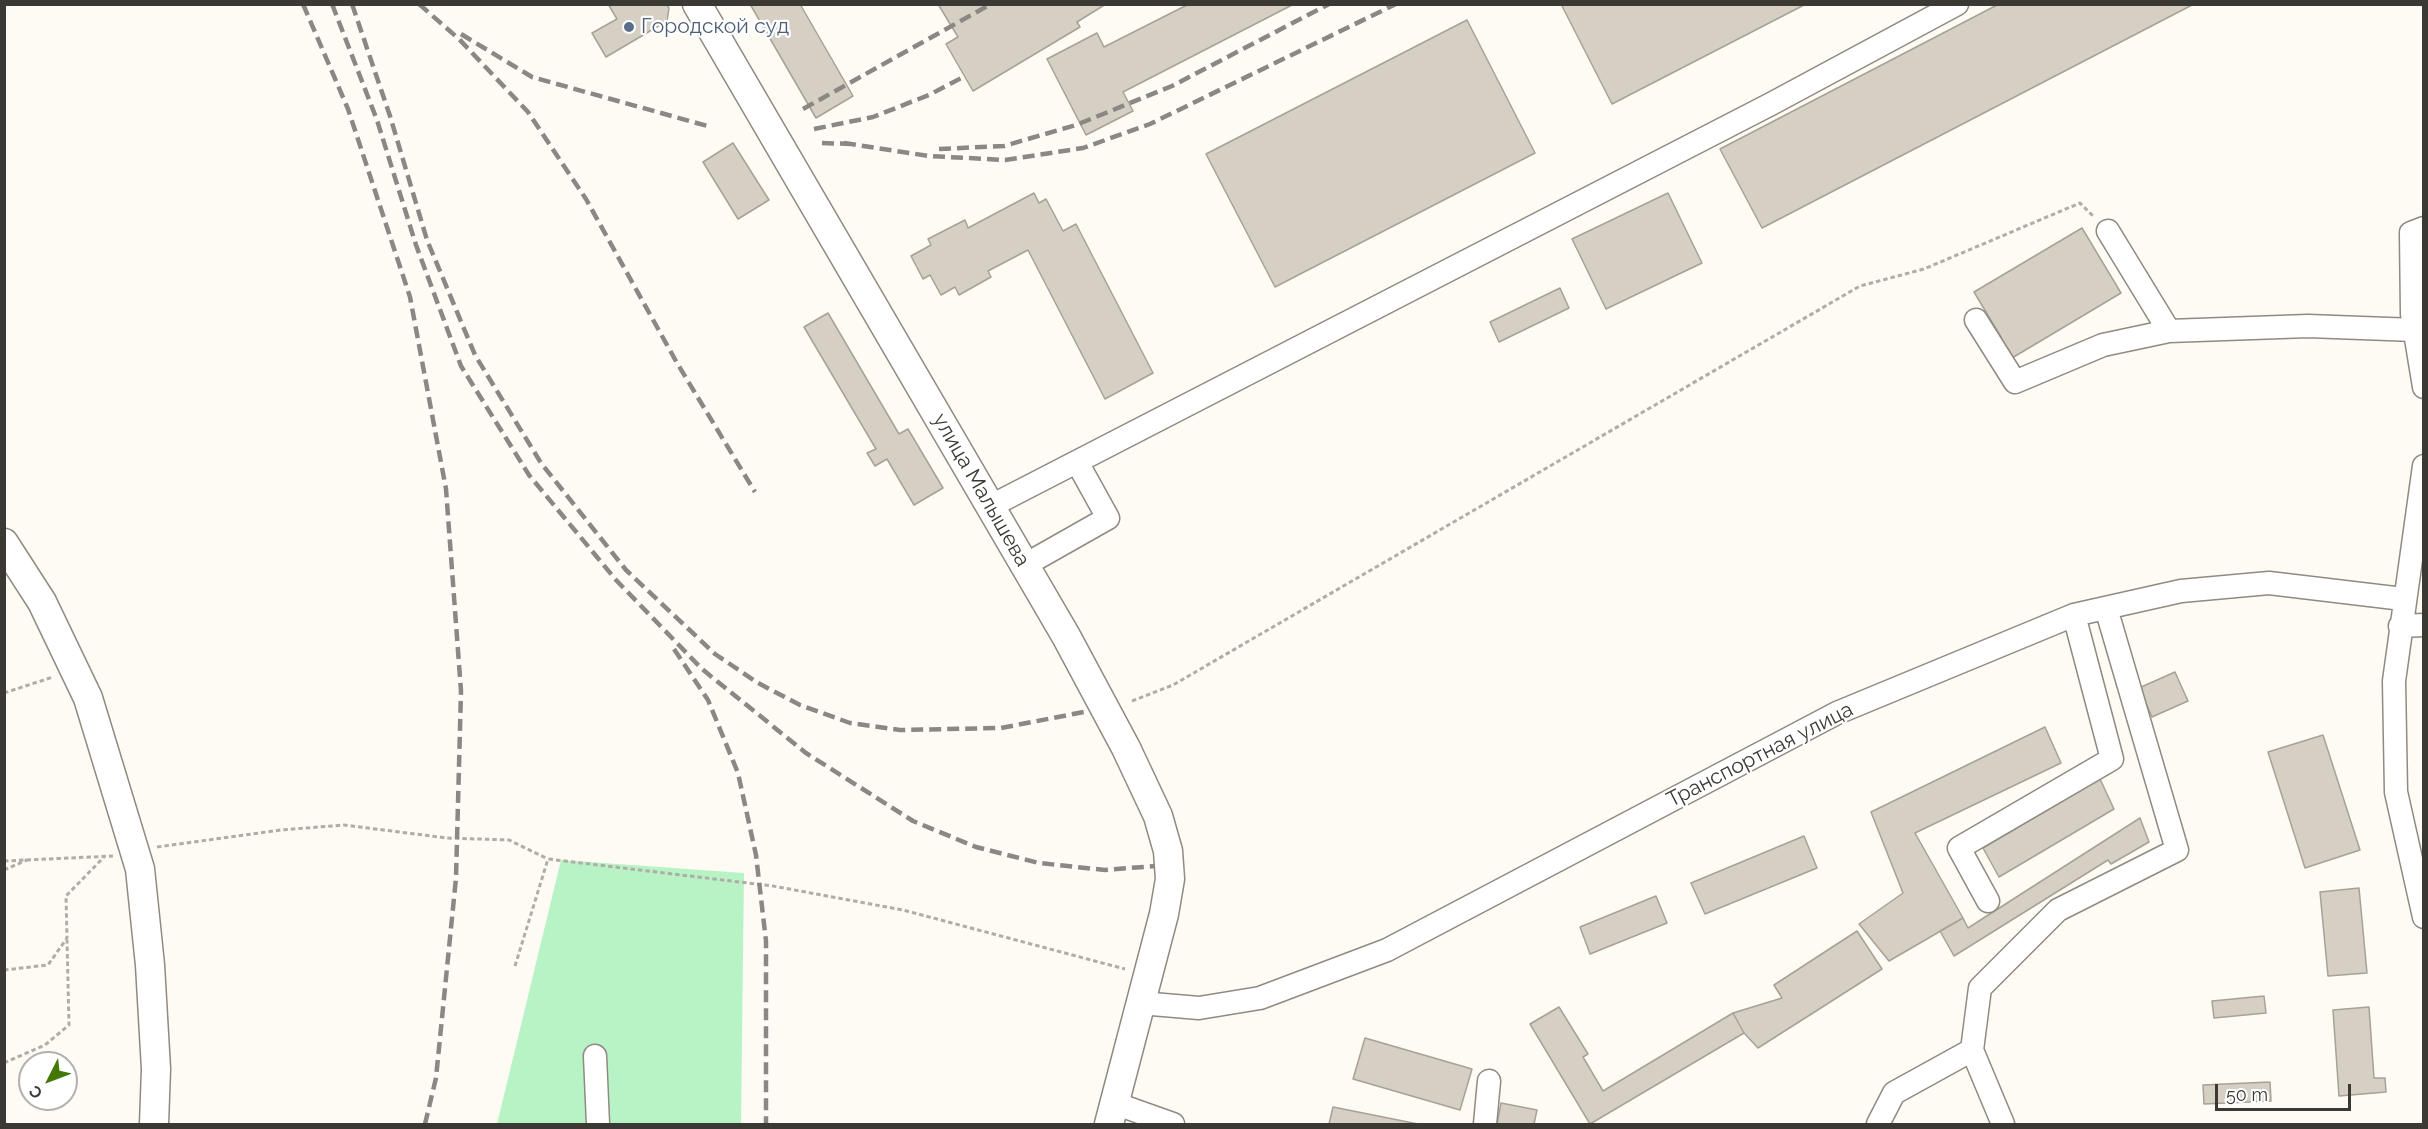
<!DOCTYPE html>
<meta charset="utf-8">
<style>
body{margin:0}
#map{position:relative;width:2428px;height:1129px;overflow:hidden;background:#fefaf4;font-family:Raleway,sans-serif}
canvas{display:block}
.frame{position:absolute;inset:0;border:6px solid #3b3934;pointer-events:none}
.north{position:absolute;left:18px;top:1051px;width:60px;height:60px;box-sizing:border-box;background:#fff;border:2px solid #b1b0ae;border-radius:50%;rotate:228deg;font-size:16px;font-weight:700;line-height:24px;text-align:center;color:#3b3934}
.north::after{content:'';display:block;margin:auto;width:21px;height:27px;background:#437806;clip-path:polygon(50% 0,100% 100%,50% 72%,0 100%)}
.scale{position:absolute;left:2215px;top:1084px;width:136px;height:27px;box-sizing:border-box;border:3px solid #3b3934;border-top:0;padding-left:8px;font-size:18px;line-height:21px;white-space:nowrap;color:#3b3934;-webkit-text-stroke:4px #fff;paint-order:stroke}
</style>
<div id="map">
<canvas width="2428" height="1129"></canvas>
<div class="frame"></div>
<div class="north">С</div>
<div class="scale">50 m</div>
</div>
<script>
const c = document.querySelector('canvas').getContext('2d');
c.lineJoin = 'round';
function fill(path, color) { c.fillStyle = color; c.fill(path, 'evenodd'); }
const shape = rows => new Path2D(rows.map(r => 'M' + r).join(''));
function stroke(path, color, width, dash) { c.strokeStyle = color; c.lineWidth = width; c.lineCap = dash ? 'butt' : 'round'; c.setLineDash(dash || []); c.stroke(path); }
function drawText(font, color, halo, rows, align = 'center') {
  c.font = font + ' Raleway,sans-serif'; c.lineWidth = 4.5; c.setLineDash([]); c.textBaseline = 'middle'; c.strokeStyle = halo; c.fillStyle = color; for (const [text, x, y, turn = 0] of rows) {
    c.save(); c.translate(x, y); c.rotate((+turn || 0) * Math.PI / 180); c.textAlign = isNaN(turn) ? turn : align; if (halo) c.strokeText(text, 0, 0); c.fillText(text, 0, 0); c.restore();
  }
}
const green = shape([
 [561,860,744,873,741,1124,497,1124]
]);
const building = shape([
 [608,4,666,4,669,8,667,21,606,57,592,33,617,19,608,4],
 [750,4,800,4,853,96,816,118,750,4],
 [938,4,1106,4,1077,22,1080,27,973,91,946,44,958,37,938,4],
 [1189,4,1294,4,1123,92,1133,111,1086,135,1047,59,1097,33,1104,47,1189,4],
 [1561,4,1806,4,1612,104,1561,4],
 [1999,4,2194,4,1762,228,1720,149,1999,4],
 [1467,20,1535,153,1275,287,1206,154,1467,20],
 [733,143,769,200,738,219,703,162,733,143],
 [1034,193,1039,203,1046,199,1063,231,1076,224,1153,373,1105,399,1028,250,988,271,991,277,959,295,955,287,941,295,930,275,923,279,911,256,931,245,928,239,965,220,968,228,1034,193],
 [1668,193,1702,263,1606,309,1572,239,1668,193],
 [2082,228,2121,293,2007,361,1995,341,2001,337,1974,292,2082,228],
 [1560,288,1569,308,1499,342,1490,322,1560,288],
 [828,313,899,434,908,429,943,488,914,505,887,459,875,466,867,453,876,449,804,327,828,313],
 [2175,672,2188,701,2152,717,2139,688,2175,672],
 [2045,727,2061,763,1915,833,1963,918,1889,961,1859,924,1903,893,1871,812,2045,727],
 [2323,735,2360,850,2305,868,2268,752,2323,735],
 [2100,779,2114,809,1999,877,1983,848,2100,779],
 [2140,818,2149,842,2111,864,2108,860,1954,956,1940,931,1963,918,1968,928,2140,818],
 [1804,836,1817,868,1705,914,1691,883,1804,836],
 [2359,888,2367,973,2328,976,2320,892,2359,888],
 [1656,896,1667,923,1590,954,1580,927,1656,896],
 [1857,931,1882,969,1758,1048,1744,1033,1733,1013,1782,998,1774,985,1857,931],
 [2264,996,2266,1013,2214,1018,2212,1001,2264,996],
 [1559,1007,1588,1054,1583,1057,1603,1091,1733,1013,1744,1033,1590,1124,1530,1024,1559,1007],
 [2369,1007,2374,1078,2385,1078,2386,1092,2339,1096,2333,1010,2369,1007],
 [1365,1038,1472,1069,1460,1110,1353,1079,1365,1038],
 [2270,1082,2271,1101,2204,1104,2203,1085,2270,1082],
 [1501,1103,1537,1110,1534,1124,1497,1124,1501,1103],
 [1333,1107,1418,1124,1329,1124,1333,1107]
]);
const path = shape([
 [4,693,53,677],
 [1132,701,1173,685,1860,286,1924,269,2080,203,2094,217],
 [157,847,281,830,344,825,447,838,509,840,548,859],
 [4,861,113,856],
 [4,870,27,860],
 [515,966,548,859,773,886,903,910,1125,969],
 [4,970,48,965,67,938,66,896,105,856],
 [4,1063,45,1045,69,1025,67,940]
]);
const minor = shape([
 [2424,228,2411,233,2412,314,2424,387],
 [2108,231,2169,331,2308,326,2415,330],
 [1976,320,2015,382,2103,345,2169,331],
 [2424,466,2394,681,2396,792,2424,917],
 [991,506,1771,104,1957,4],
 [1025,565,1108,518,1077,462],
 [2400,626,2424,625],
 [1988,901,1959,848,2112,759,2074,615],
 [1140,1003,1199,1008,1260,998,1387,950,1837,713,2074,615,2181,591,2269,583,2403,599],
 [595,1056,598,1124],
 [1114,1103,1173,1124],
 [1485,1124,1489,1081],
 [1878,1124,1894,1093,1972,1050],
 [2003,1124,1972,1050,1980,988,2058,910,2177,850,2106,608]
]);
const major = shape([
 [697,4,1066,636,1126,748,1158,816,1168,851,1170,879,1164,914,1109,1124],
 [4,543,42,602,88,698,140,869,150,965,156,1069,154,1124]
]);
const rail = shape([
 [303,4,348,109,410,297,446,489,461,691,456,878,436,1078,425,1124],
 [332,4,377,120,416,245,461,366,529,475,616,580,702,669,806,753,913,821,976,847,1039,863,1105,870,1155,866],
 [352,4,390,116,427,240,475,355,541,463,626,570,715,654,758,683,800,705,850,723,900,730,1001,728,1089,711],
 [419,4,459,39,528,112,586,199,677,363,755,492],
 [461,34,532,77,711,127],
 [803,109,991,4],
 [814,129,873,117,929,95,965,76],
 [822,143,852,144],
 [844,143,929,156,1005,160,1083,148,1150,124,1396,4],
 [939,149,1004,146,1076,125,1172,86,1329,4],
 [674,649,708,700,738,773,756,855,766,941,766,1124]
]);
const markers = [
 [629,27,6,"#5c6f8a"]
];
const serviceNames = [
 ["Городской суд",641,27]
];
const streetNames = [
 ["улица Малышева",981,490,60],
 ["Транспортная улица",1760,755,-27]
];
fill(green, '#b8f3c6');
fill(building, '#d5cfc4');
stroke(building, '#a7a196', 1.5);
stroke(minor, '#908a80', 25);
stroke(major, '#908a80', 31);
stroke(path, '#b0ada7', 3, [4.5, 3]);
stroke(minor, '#fff', 22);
stroke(major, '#fff', 28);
stroke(rail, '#8b8883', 4.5, [12, 6]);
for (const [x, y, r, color] of markers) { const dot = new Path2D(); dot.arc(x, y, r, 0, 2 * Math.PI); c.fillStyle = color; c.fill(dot); stroke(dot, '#fff', 2); }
drawText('21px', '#4e5e75', '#fff', serviceNames, 'left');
drawText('21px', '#3b3934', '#fff', streetNames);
</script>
